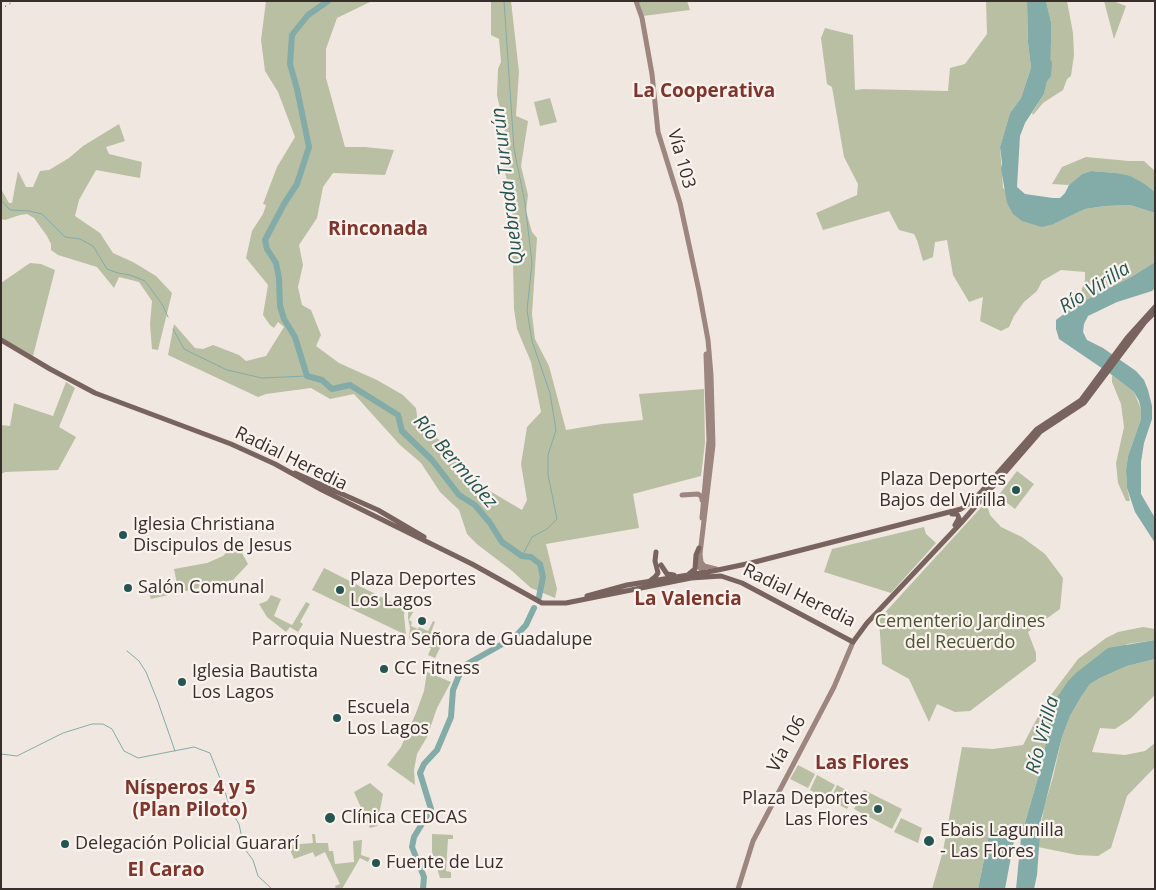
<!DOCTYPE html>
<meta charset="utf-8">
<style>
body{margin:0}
#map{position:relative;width:1156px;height:890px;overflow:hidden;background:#f1e7e1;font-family:"Open Sans",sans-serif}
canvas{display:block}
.frame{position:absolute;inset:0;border:2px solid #382e2b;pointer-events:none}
</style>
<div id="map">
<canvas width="1156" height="890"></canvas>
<div class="frame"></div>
</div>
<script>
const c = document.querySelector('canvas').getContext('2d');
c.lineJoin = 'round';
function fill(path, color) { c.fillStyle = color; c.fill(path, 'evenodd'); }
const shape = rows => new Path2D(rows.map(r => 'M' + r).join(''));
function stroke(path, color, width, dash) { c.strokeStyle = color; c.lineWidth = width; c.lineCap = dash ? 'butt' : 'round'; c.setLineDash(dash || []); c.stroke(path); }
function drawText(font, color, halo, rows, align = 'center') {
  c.font = font + ' "Open Sans",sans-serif'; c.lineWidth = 4.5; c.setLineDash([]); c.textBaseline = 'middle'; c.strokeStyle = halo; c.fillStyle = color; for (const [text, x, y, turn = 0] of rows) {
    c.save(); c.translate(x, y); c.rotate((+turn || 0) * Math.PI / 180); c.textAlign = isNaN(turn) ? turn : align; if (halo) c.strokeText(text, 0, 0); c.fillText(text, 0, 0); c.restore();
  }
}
const green = shape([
 [266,1,382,1,370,2,337,18,326,49,326,78,345,147,365,147,394,150,385,175,333,173,323,187,317,218,299,245,303,265,298,287,302,305,311,310,321,335,316,346,339,363,377,380,403,395,416,408,418,423,424,430,449,446,466,477,522,510,527,500,521,464,527,427,541,412,531,362,517,329,514,309,513,262,509,256,513,199,504,170,507,141,497,95,498,69,501,62,499,39,491,35,491,1,511,1,519,72,516,116,528,121,521,166,528,195,526,211,532,232,537,238,532,314,535,339,549,366,566,430,602,424,643,420,639,394,704,389,705,443,701,476,633,494,639,528,546,544,557,589,555,598,531,588,511,570,478,545,467,534,459,510,440,492,421,463,400,445,354,394,330,399,311,388,266,394,258,397,168,355,174,324,195,348,203,349,213,345,239,355,246,361,266,356,284,327,278,322,274,328,270,325,263,315,268,285,246,258,252,231,263,214,266,205,263,204,277,167,295,137,278,92,265,71,261,40],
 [638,1,687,1,690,10,643,16],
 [986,1,1027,1,1028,43,1031,68,1021,98,1010,113,1000,147,1003,188,1054,224,1085,209,1105,206,1130,205,1155,213,1155,262,1131,277,1084,301,1078,301,1085,280,1085,272,1061,270,1042,281,1037,291,1024,302,1014,316,1009,327,1001,331,980,321,983,297,969,302,953,275,947,240,935,242,933,257,923,261,917,240,914,234,899,230,889,211,823,230,816,213,857,195,858,184,844,157,832,87,827,84,821,38,825,28,853,35,855,90,864,89,948,91,950,68,965,64,987,34],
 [1046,1,1067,1,1073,33,1074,55,1071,76,1067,79,1063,90,1043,103,1033,115,1032,113,1044,94,1051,43,1051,22],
 [1104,1,1113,1,1126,6,1114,39],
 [550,98,557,122,540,126,534,102],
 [119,124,125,141,106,147,109,154,142,162,140,178,96,170,79,200,75,216,100,233,113,253,133,262,156,276,172,293,158,350,152,349,150,324,152,301,139,282,119,277,114,288,97,267,58,255,51,250,51,244,47,236,34,218,27,214,20,215,5,220,1,219,1,189,9,203,12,203,18,171,26,187,33,187,40,171,49,170,69,158,83,146],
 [1086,157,1129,161,1144,161,1155,171,1155,192,1145,184,1116,173,1091,171,1082,174,1069,185,1052,184,1062,167],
 [30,263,41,264,55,270,33,356,1,339,1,283],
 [1112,375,1134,392,1141,409,1141,419,1128,456,1126,470,1127,488,1130,501,1126,501,1118,483,1116,463,1124,427,1121,404,1112,382],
 [66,382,75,388,59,427,76,437,58,470,5,472,1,474,1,425,10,426,14,403,53,416],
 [1017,471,1034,484,1015,509,998,496],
 [986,502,990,515,1001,527,1022,537,1045,554,1063,578,1060,609,1028,632,1036,653,1036,661,970,711,955,712,937,704,929,722,909,679,882,664,879,619],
 [924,527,926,534,936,543,891,593,824,572,832,549],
 [236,542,248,564,233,580,151,599,148,591,177,584,174,569,207,563,223,556],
 [324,568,405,609,404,615,406,635,312,590],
 [271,595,281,599,274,616,292,625,306,602,310,604,300,622,303,624,298,632,290,627,286,632,267,617,259,604,267,601],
 [408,610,413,612,409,620,412,622,411,626,418,629,419,627,428,631,433,621,435,622,431,632,445,638,435,658,428,655,431,648,409,638,410,628,408,618],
 [1143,627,1155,629,1155,640,1127,644,1050,716,1043,760,1021,837,990,830,978,889,932,889,943,851,962,747,993,749,1023,745,1045,703,1078,659,1106,638,1118,632],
 [1155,659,1155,695,1130,719,1115,729,1100,728,1092,752,1125,755,1145,751,1155,743,1155,767,1127,796,1111,848,1098,856,1077,855,1038,847,1044,807,1053,777,1062,737,1070,716,1081,697,1090,684,1100,678,1127,666],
 [427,672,451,682,437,708,427,737,417,754,414,770,415,785,387,765,401,747,416,713,424,691],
 [798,765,815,774,808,788,790,779],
 [817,775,835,785,827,799,810,790],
 [370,783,383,794,377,826,370,828,354,792],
 [837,785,855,795,847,809,830,800],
 [864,790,902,809,892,829,854,809],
 [901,818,922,828,918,843,894,832],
 [312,834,315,834,316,843,328,843,329,851,333,851,335,864,354,862,353,841,362,840,361,855,370,858,368,862,360,858,342,889,336,889,335,886,340,884,325,852,315,857,313,852,294,859,288,845,313,843],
 [432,834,453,835,453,839,448,839,446,871,451,872,451,878,440,878,432,852]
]);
const water = shape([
 [1027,1,1046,1,1051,22,1051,43,1050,66,1044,94,1025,123,1020,136,1017,187,1025,194,1053,198,1060,198,1065,193,1069,185,1082,174,1091,171,1116,173,1130,176,1145,184,1155,192,1155,213,1130,205,1105,206,1085,209,1054,224,1042,227,1022,221,1013,214,1007,203,1001,169,1002,163,1000,147,1010,113,1021,98,1031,68,1028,43],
 [1155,262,1155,288,1152,291,1117,302,1088,316,1084,324,1083,332,1087,340,1103,348,1136,371,1144,380,1148,390,1152,406,1152,419,1144,443,1141,462,1141,494,1155,518,1155,543,1135,512,1127,488,1126,470,1128,456,1141,419,1141,409,1139,401,1134,392,1112,375,1059,339,1056,329,1056,320,1076,305,1131,277],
 [1155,640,1155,659,1127,666,1100,678,1090,684,1081,697,1070,716,1062,737,1041,820,1037,875,1034,889,1016,889,1021,837,1043,760,1050,716,1058,696,1068,681,1076,673,1108,648],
 [990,830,1015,835,1005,889,978,889]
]);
const stream = shape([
 [504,1,514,149,525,203,532,263,527,310,532,341,550,393,556,430,548,455,548,475,557,519,547,529,532,537,522,556],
 [1,200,10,210,29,211,42,214,65,237,80,239,93,246,107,269,118,273,130,275,145,281,162,304,168,317],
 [173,329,184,349,227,370,262,378,307,376],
 [127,651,139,661,146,672,158,702,175,751],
 [1,754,17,756,63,733,92,724,103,724,112,729,124,751,138,758,194,747,210,753,225,791,230,809,239,824,244,848,253,860,258,876,272,889]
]);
const river = shape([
 [328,1,308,15,292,35,290,64,297,89,309,147,297,184,284,204,265,240,267,249,276,263,279,278,280,306,284,319,295,337,307,376,322,380,332,389,350,385,398,415,402,431,432,460,459,495,475,505,490,523,502,542,522,556,531,557,540,564,543,577,539,597],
 [1042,83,1048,75,1049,63],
 [423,889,424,877,412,847,414,837,431,809,420,773,424,764,437,750,451,717,453,690,460,673,467,664,515,637,526,625,534,608]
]);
const secondary = shape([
 [636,1,642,18,652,74,658,132,680,203,699,291,708,340,711,375,713,445,700,554,701,562,704,566,716,569],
 [682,495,698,494,702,497,702,500],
 [702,518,709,440,706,354],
 [698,558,699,567,707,574],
 [738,889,753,841,834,687,853,642]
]);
const primary = shape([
 [1,340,50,369,95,393,231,444,275,464,322,490,472,564,542,603,566,603,691,578,721,576,742,583,853,642,867,623,961,523,1040,432,1084,403,1145,322,1155,312],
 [295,473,378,510,424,537],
 [952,514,957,514,959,518,955,525],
 [661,565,667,574,674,575],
 [689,574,695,569,696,555,699,548],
 [651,580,655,577,658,573,655,561,656,552],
 [587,596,627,585,713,571,751,563,961,509,974,500,1037,429,1081,400,1127,338,1155,307]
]);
const rail = shape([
 [1,9,14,1]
]);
const markers = [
 [1016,490,5,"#255552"],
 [123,535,5,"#255552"],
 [128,588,5,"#255552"],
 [340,590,5,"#255552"],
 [422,621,5,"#255552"],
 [384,669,5,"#255552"],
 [182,682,5,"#255552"],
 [337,718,5,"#255552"],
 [878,809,5,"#255552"],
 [330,818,6,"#255552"],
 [929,841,6,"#255552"],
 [65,844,5,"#255552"],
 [376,863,5,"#255552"]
];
const streetNames = [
 ["Vía 103",681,159,74],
 ["Radial Heredia",291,459,26],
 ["Radial Heredia",799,596,26],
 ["Vía 106",787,744,-62]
];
const poiNames = [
 ["Plaza Deportes",1006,480,"right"],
 ["Bajos del Virilla",1006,501,"right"],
 ["Iglesia Christiana",133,525],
 ["Discipulos de Jesus",133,546],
 ["Plaza Deportes",350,580],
 ["Los Lagos",350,601],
 ["Salón Comunal",138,588],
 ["Parroquia Nuestra Señora de Guadalupe",422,640,"center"],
 ["CC Fitness",394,669],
 ["Iglesia Bautista",192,672],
 ["Los Lagos",192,693],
 ["Escuela",347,708],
 ["Los Lagos",347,729],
 ["Plaza Deportes",868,799,"right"],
 ["Las Flores",868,820,"right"],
 ["Clínica CEDCAS",341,818],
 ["Ebais Lagunilla",940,831],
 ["- Las Flores",940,852],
 ["Delegación Policial Guararí",75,844],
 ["Fuente de Luz",386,863]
];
const parkNames = [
 ["Cementerio Jardines",960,622],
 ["del Recuerdo",960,643]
];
const neighbourhoodNames = [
 ["La Cooperativa",704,92],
 ["Rinconada",378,230],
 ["La Valencia",688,600],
 ["Las Flores",862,764],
 ["Nísperos 4 y 5",190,789],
 ["(Plan Piloto)",190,811],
 ["El Carao",166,871]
];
const waterNames = [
 ["Quebrada Tururún",508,186,-97],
 ["Río Virilla",1095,288,-32],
 ["Río Bermúdez",455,462,49],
 ["Río Virilla",1043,735,-75]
];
fill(green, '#b9bfa2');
fill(water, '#83aba8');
stroke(stream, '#83aba8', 1);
stroke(river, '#83aba8', 6);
stroke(secondary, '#9c867f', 5);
stroke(primary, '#78635e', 5);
stroke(rail, '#382e2b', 1, [1, 4]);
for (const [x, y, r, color] of markers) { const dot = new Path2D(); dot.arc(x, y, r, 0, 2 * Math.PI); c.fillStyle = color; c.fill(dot); stroke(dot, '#f9f2ed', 2); }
drawText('18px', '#382e2b', '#f9f2ed', streetNames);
drawText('18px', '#382e2b', '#f9f2ed', poiNames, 'left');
drawText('18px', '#4c5332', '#f9f2ed', parkNames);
drawText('bold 19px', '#7f352c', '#f9f2ed', neighbourhoodNames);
drawText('italic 19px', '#255552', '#f9f2ed', waterNames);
</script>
